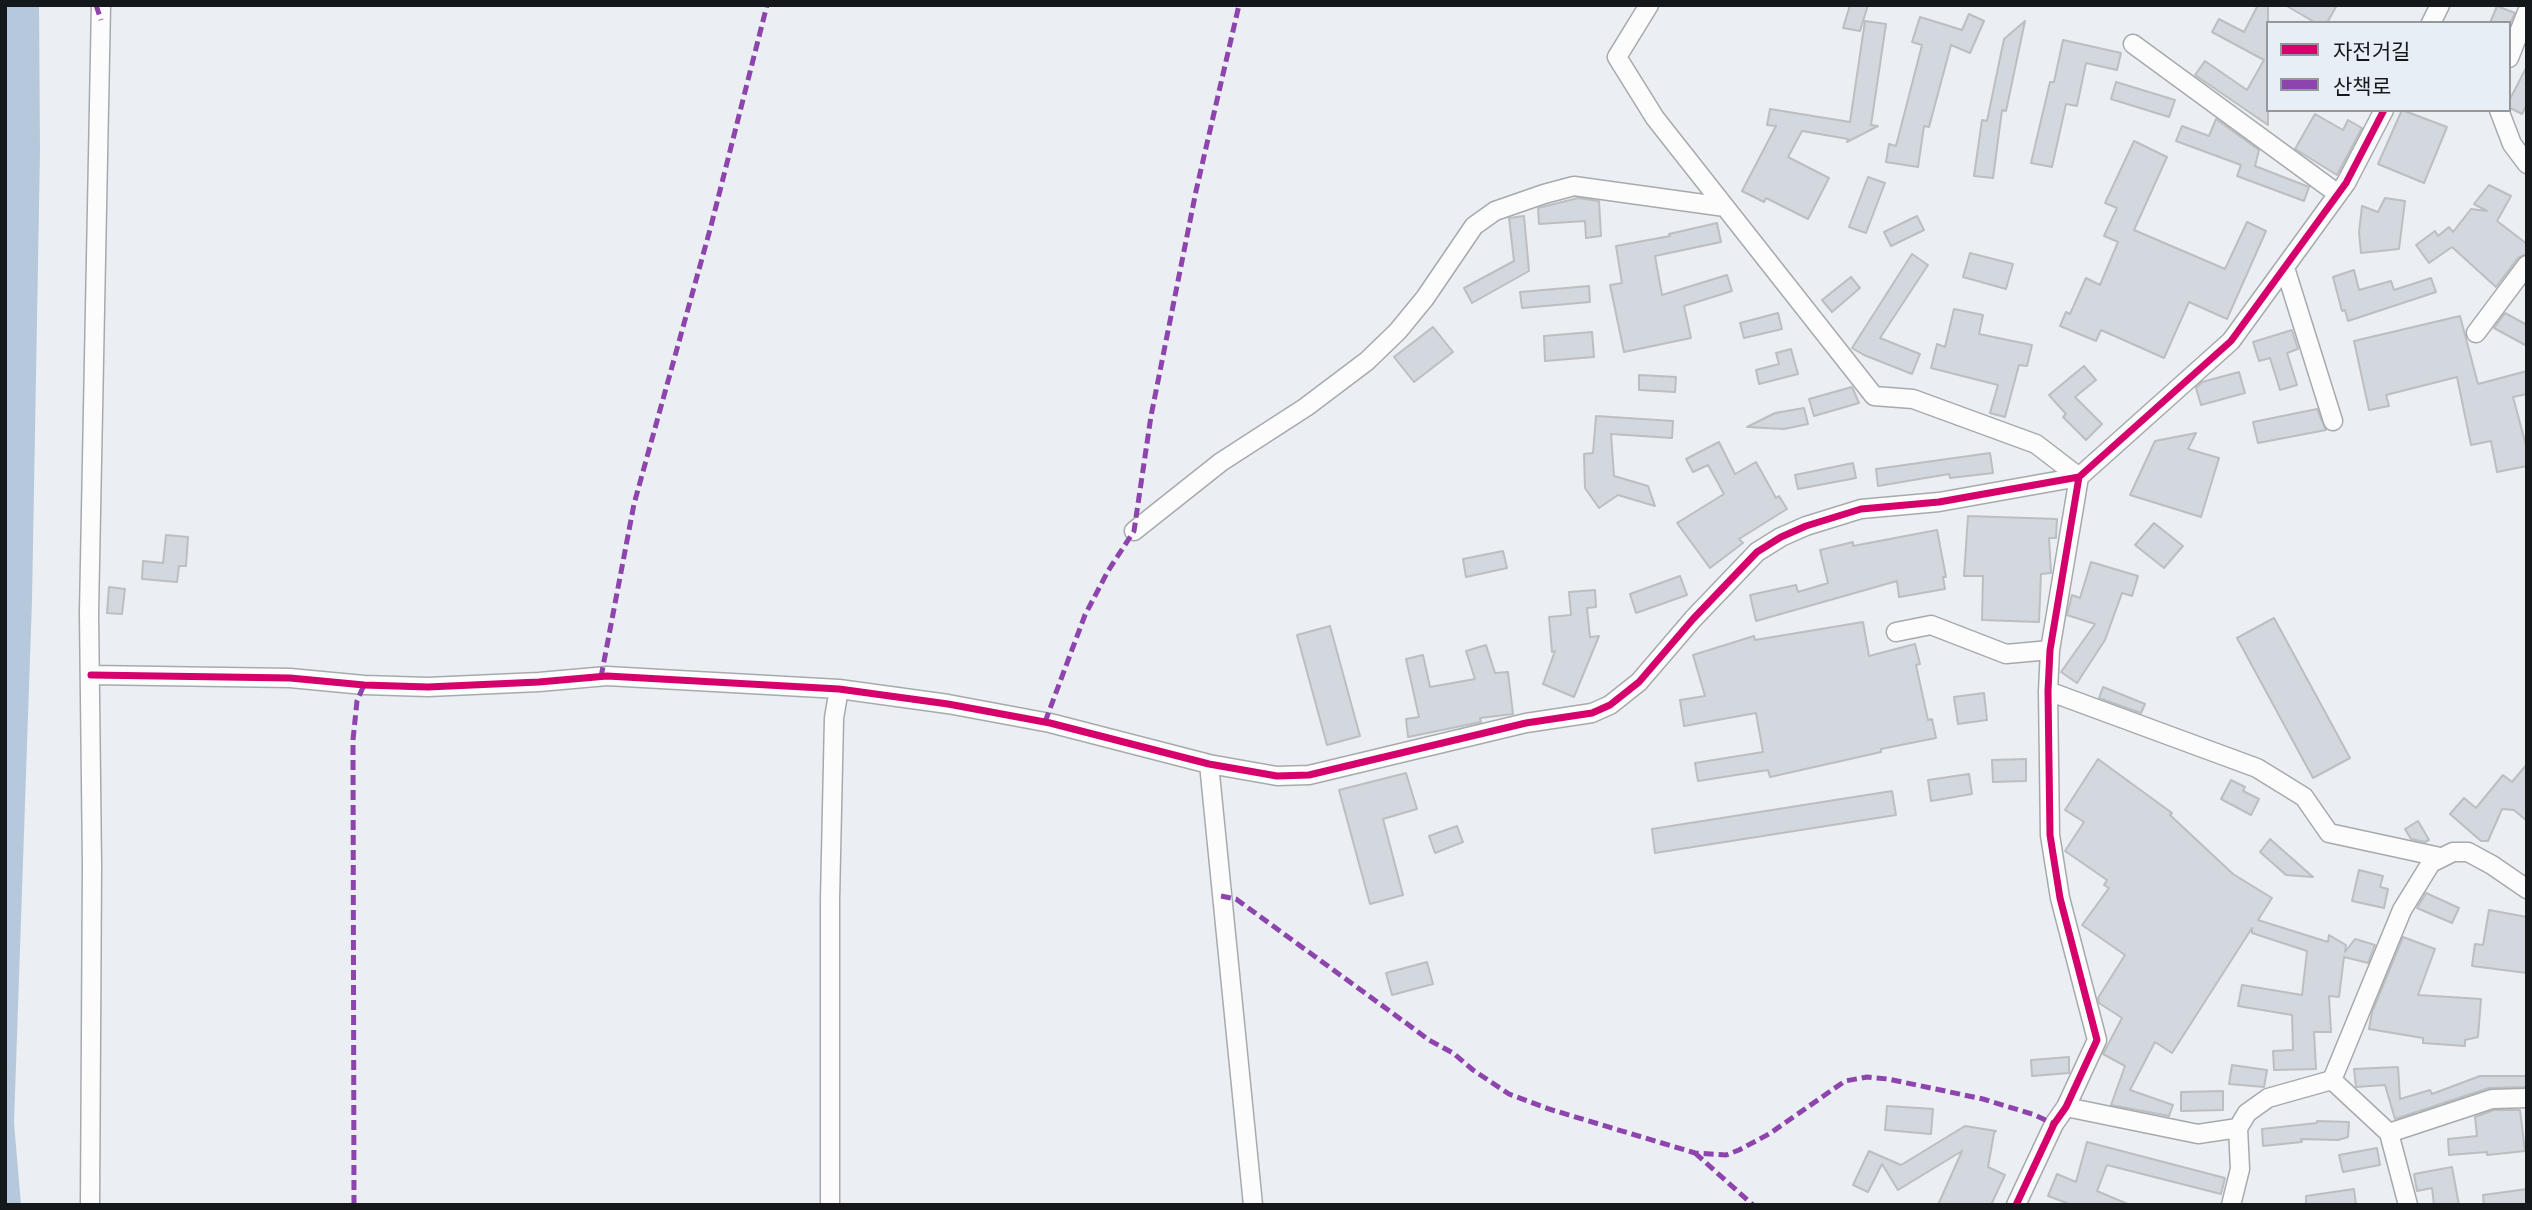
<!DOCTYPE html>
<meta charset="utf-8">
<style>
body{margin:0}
#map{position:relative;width:2532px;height:1210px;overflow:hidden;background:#ebeef2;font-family:"DejaVu Sans","Noto Sans KR",sans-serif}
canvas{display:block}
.frame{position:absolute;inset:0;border:7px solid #15181a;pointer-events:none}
.legend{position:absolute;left:2266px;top:21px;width:245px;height:91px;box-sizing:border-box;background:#e8eef5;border:2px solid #94989d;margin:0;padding:9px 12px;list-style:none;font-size:21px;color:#15181a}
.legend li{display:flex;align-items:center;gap:14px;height:35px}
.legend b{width:35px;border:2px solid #94989d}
</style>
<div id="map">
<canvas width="2532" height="1210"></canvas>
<div class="frame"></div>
<ul class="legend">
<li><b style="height:9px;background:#d6006c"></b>자전거길</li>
<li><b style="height:9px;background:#8e44ad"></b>산책로</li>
</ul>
</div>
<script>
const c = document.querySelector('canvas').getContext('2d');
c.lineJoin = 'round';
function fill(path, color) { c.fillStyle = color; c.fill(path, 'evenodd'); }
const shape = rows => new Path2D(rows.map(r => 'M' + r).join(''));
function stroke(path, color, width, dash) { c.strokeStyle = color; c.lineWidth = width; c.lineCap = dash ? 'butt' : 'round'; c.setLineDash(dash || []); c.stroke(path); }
const water = shape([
 [5,5,39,5,40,151,32,600,14,1123,21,1205,5,1205]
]);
const building = shape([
 [1850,5,1868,5,1860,31,1843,28,1850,5],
 [2258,5,2268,5,2268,125,2195,75,2205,61,2247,90,2264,60,2212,32,2219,19,2244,32,2258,5],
 [2285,5,2337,5,2327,23,2316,23,2285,5],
 [2497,6,2515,13,2509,26,2509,23,2490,23,2497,6],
 [1969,14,1984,21,1970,53,1951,45,1929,127,1924,126,1918,167,1886,162,1889,144,1896,146,1922,45,1912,42,1920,17,1962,30,1969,14],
 [1865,21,1886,24,1871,125,1878,126,1847,142,1848,139,1802,131,1788,157,1829,178,1808,219,1766,198,1764,202,1742,191,1776,126,1767,125,1770,109,1850,122,1865,21],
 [2025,21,2006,111,2002,110,1993,178,1974,176,1982,120,1987,121,2004,39,2025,21],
 [2063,40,2121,53,2117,70,2086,63,2077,106,2066,104,2052,167,2031,163,2050,82,2054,82,2063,40],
 [2527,66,2527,104,2522,114,2510,108,2509,101,2527,66],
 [2116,82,2175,100,2169,117,2111,99,2116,82],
 [2402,110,2447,127,2424,183,2378,164,2402,110],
 [2315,114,2343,130,2348,120,2362,128,2337,175,2295,149,2315,114],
 [2216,119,2259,150,2255,166,2309,187,2304,201,2237,176,2241,165,2176,141,2182,126,2209,136,2216,119],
 [2134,141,2167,157,2134,230,2225,269,2247,222,2266,231,2227,319,2189,302,2164,358,2101,330,2096,341,2060,326,2066,312,2070,314,2086,278,2100,285,2118,242,2104,236,2117,208,2105,203,2134,141],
 [1868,177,1885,183,1866,233,1849,227,1868,177],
 [2489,185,2511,196,2497,221,2527,244,2527,254,2518,258,2496,287,2452,247,2429,263,2416,245,2435,231,2438,236,2449,227,2453,232,2471,209,2487,211,2474,204,2489,185],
 [1578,198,1599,201,1601,236,1586,238,1585,221,1539,224,1538,208,1578,198],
 [2385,198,2405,201,2399,249,2361,253,2359,232,2362,206,2378,212,2385,198],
 [1524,216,1529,271,1472,303,1464,288,1514,261,1509,218,1524,216],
 [1917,216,1924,230,1891,246,1884,232,1917,216],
 [1717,223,1721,242,1655,256,1662,295,1727,275,1732,291,1684,306,1691,338,1624,352,1610,285,1622,283,1616,246,1670,236,1669,234,1717,223],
 [1970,253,2013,264,2006,289,1963,277,1970,253],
 [1912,254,1928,265,1880,338,1920,354,1912,374,1864,355,1852,348,1912,254],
 [2354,270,2359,290,2391,281,2394,290,2431,278,2436,292,2348,321,2345,310,2342,311,2333,277,2354,270],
 [1851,277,1860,288,1832,312,1822,300,1851,277],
 [1589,286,1590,302,1522,308,1520,292,1589,286],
 [1954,309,1983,315,1979,334,2032,345,2027,366,2019,365,2005,417,1990,413,1998,385,1931,368,1937,344,1945,347,1954,309],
 [1778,313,1782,329,1744,338,1740,323,1778,313],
 [2505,313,2527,325,2527,346,2494,328,2505,313],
 [2460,316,2478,384,2527,371,2527,394,2513,397,2527,449,2527,466,2497,472,2491,441,2471,445,2457,377,2386,395,2389,406,2369,410,2354,341,2460,316],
 [1433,327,1453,352,1414,382,1394,357,1433,327],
 [2292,330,2298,349,2287,353,2297,385,2280,390,2270,358,2259,361,2253,342,2292,330],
 [1592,332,1594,357,1545,361,1544,336,1592,332],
 [1791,349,1798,374,1759,384,1756,370,1779,364,1776,353,1791,349],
 [2084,366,2096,380,2075,397,2102,424,2086,440,2063,417,2066,414,2049,395,2084,366],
 [2239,372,2245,393,2201,405,2196,388,2202,382,2239,372],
 [1639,375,1676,377,1675,392,1639,390,1639,375],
 [1852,387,1859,403,1814,416,1809,399,1852,387],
 [1804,408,1808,424,1784,429,1747,427,1775,413,1804,408],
 [2317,409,2326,430,2258,443,2253,422,2317,409],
 [1596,416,1673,421,1672,438,1611,434,1614,476,1648,486,1655,506,1618,495,1599,508,1585,488,1584,454,1593,453,1596,416],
 [2196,433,2188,449,2219,458,2201,517,2130,495,2155,441,2196,433],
 [1719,442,1735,474,1756,462,1776,498,1779,496,1787,509,1739,539,1743,543,1710,568,1677,523,1724,494,1708,465,1693,472,1686,459,1719,442],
 [1990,453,1993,473,1950,478,1949,474,1878,486,1876,469,1990,453],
 [1853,463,1856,478,1798,489,1795,475,1853,463],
 [1968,516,2057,519,2056,538,2049,538,2051,573,2041,574,2039,622,1982,620,1983,576,1964,576,1968,516],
 [2154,523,2183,546,2164,568,2135,545,2154,523],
 [1937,530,1946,577,1943,577,1945,589,1899,597,1897,581,1756,621,1750,595,1796,585,1798,592,1828,583,1820,550,1853,542,1853,546,1937,530],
 [166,535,188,537,186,566,179,566,177,582,142,579,143,561,163,563,166,535],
 [1503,551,1507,568,1466,577,1463,559,1503,551],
 [2091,562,2138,576,2132,596,2122,593,2105,640,2077,683,2061,672,2095,624,2067,615,2072,595,2080,598,2091,562],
 [1680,576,1687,595,1636,613,1630,594,1680,576],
 [109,587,125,589,122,614,107,613,109,587],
 [1595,590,1596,607,1587,608,1590,637,1599,636,1574,697,1543,684,1555,651,1552,652,1549,617,1571,615,1569,592,1595,590],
 [2274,618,2350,758,2313,778,2237,638,2274,618],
 [1863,622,1869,656,1915,644,1920,664,1916,665,1928,720,1932,719,1936,738,1881,749,1881,752,1770,777,1768,770,1698,781,1695,763,1763,752,1756,713,1684,726,1680,700,1705,696,1693,655,1754,636,1755,640,1863,622],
 [1330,626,1360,736,1327,745,1297,635,1330,626],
 [1486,645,1495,673,1508,672,1513,714,1480,718,1481,722,1408,737,1406,719,1419,717,1406,659,1423,655,1430,687,1475,679,1466,651,1486,645],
 [2103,687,2145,704,2141,713,2099,698,2103,687],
 [1984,693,1987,720,1958,724,1954,697,1984,693],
 [2026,759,2026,781,1993,782,1992,760,2026,759],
 [2098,759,2172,813,2170,815,2233,874,2272,898,2258,920,2328,942,2329,935,2346,945,2345,952,2355,939,2375,945,2368,963,2344,957,2339,997,2329,996,2331,1032,2314,1032,2316,1069,2274,1070,2273,1051,2293,1050,2292,1015,2238,1006,2242,985,2302,995,2307,951,2252,933,2252,928,2172,1053,2155,1042,2130,1090,2173,1105,2169,1116,2111,1105,2125,1066,2103,1054,2122,1018,2099,1003,2098,998,2125,955,2082,925,2109,888,2104,885,2107,880,2065,851,2084,822,2065,810,2098,759],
 [2527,764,2527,821,2514,810,2502,809,2488,841,2481,841,2450,814,2464,798,2476,808,2503,775,2512,782,2527,764],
 [1406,773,1417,809,1383,819,1403,895,1370,904,1339,790,1406,773],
 [1969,774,1972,794,1931,801,1928,780,1969,774],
 [2231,780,2245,787,2243,791,2259,799,2251,815,2221,799,2231,780],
 [1892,791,1896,815,1655,853,1652,829,1892,791],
 [2418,821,2429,840,2425,842,2411,839,2405,829,2418,821],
 [1457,826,1463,842,1435,853,1429,836,1457,826],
 [2270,839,2313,877,2286,875,2260,852,2270,839],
 [2359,870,2383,876,2380,887,2388,889,2384,908,2352,901,2359,870],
 [2426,893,2459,908,2452,923,2417,908,2426,893],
 [2489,910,2527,917,2527,973,2472,966,2475,944,2483,945,2489,910],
 [2403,937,2435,949,2418,995,2481,999,2478,1037,2465,1040,2465,1046,2423,1043,2423,1038,2369,1029,2372,1012,2403,937],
 [1427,962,1433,984,1392,995,1386,973,1427,962],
 [2069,1057,2069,1073,2032,1076,2031,1060,2069,1057],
 [2232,1065,2267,1070,2264,1087,2229,1084,2232,1065],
 [2398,1067,2400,1099,2430,1090,2432,1094,2480,1076,2527,1076,2527,1087,2489,1088,2395,1119,2385,1085,2356,1087,2354,1069,2398,1067],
 [2223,1091,2223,1110,2181,1111,2181,1092,2223,1091],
 [1887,1106,1933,1109,1931,1134,1885,1130,1887,1106],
 [2494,1110,2520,1110,2525,1151,2487,1155,2487,1152,2449,1155,2448,1139,2477,1136,2475,1117,2494,1110],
 [2317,1121,2349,1122,2348,1137,2338,1140,2301,1139,2302,1142,2263,1146,2262,1129,2317,1123,2317,1121],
 [1965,1126,1996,1131,1994,1133,1988,1167,2005,1175,1991,1205,1938,1205,1962,1151,1898,1190,1882,1164,1868,1192,1853,1185,1869,1151,1901,1165,1965,1126],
 [2087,1142,2225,1178,2221,1194,2107,1165,2097,1191,2130,1205,2072,1205,2048,1196,2057,1174,2076,1182,2087,1142],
 [2377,1148,2380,1165,2343,1172,2339,1155,2377,1148],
 [2452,1167,2459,1205,2434,1205,2432,1188,2417,1191,2414,1174,2452,1167],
 [2354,1189,2356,1205,2306,1205,2306,1196,2354,1189],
 [2527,1189,2527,1205,2484,1205,2483,1195,2527,1189]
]);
const street = shape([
 [1649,5,1617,57,1655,118,1874,396,1913,399,2036,444,2079,477],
 [2431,23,2440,5],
 [2133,44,2338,194],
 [2509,58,2527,12],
 [2499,110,2512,144,2527,164],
 [2285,268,2333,421],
 [2476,333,2527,265],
 [1134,531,1221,462,1306,407,1367,361,1398,331,1425,298,1474,226,1495,211,1544,194,1574,186,1725,207],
 [1896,632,1931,625,2006,654,2050,650],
 [91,675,290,678,364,685,428,687,539,682,607,676,839,689,948,704,1050,723,1209,764,1277,776,1309,775,1526,723,1592,713,1610,705,1639,682,1693,619,1757,552,1781,537,1806,526,1861,509,1939,502,2079,477],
 [2048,691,2257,768,2304,797,2329,833,2440,857],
 [1209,764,1253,1205],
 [2332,1080,2402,910,2431,863,2453,852,2468,852,2492,865,2527,889],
 [2332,1080,2389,1133,2408,1205],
 [2066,1107,2198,1134,2238,1128,2247,1113,2268,1098,2332,1080],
 [2389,1133,2492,1099,2527,1098],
 [90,1205,92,866,89,613,101,5],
 [830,1205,830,900,834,718,839,689],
 [2016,1205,2054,1124,2066,1107,2097,1040,2060,898,2050,835,2048,691,2050,650,2079,477,2231,341,2346,183,2384,110],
 [2231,1205,2240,1169,2238,1128]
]);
const quiet = shape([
 [96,5,101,20],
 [601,677,634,504,711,226,767,5],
 [1045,722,1085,615,1108,571,1134,531,1151,416,1196,191,1239,5],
 [1221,896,1236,899,1391,1012,1429,1040,1453,1053,1473,1070,1509,1094,1549,1109,1695,1153,1726,1155,1739,1150,1769,1134,1845,1081,1867,1077,1888,1079,1983,1099,2035,1115,2054,1124],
 [1695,1153,1753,1205],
 [354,1205,353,740,357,701,364,685]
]);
const cycleway = shape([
 [91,675,290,678,364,685,428,687,539,682,607,676,839,689,948,704,1050,723,1209,764,1277,776,1309,775,1526,723,1592,713,1610,705,1639,682,1693,619,1757,552,1781,537,1806,526,1861,509,1939,502,2079,477],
 [2016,1205,2054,1124,2066,1107,2097,1040,2060,898,2050,835,2048,691,2050,650,2079,477,2231,341,2346,183,2384,110]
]);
fill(water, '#b6c8dc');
fill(building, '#d2d8de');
stroke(building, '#bcbec1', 2);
stroke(street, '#a7aaad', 21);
stroke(street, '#fcfcfd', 18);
stroke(quiet, '#8e44ad', 5, [10, 5]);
stroke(cycleway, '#d6006c', 7);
</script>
